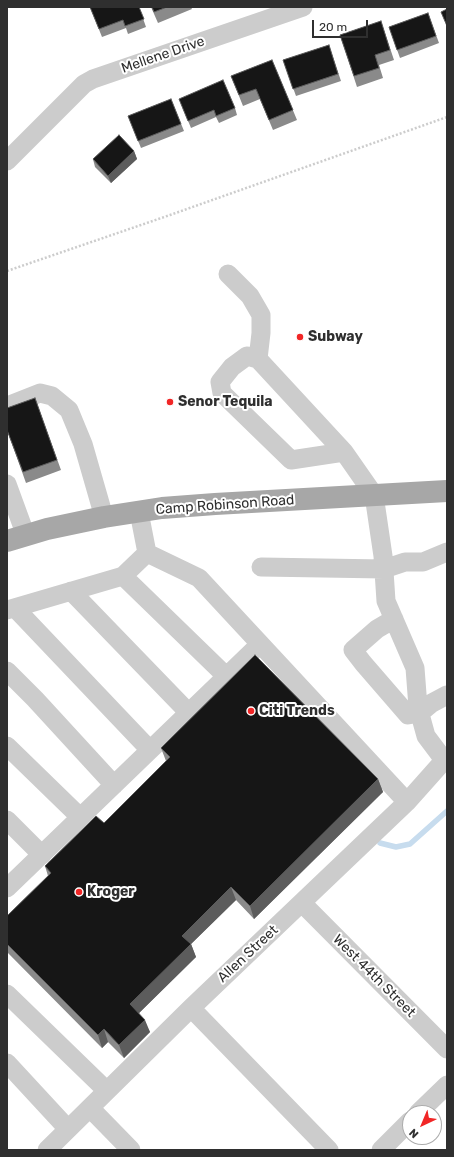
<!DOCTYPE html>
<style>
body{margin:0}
#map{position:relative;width:454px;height:1157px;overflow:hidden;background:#fff;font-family:Rubik,sans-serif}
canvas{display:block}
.frame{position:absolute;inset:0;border:8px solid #2f2f2f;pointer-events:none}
.north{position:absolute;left:402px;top:1105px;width:40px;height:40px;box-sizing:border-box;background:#fff;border:1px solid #acacac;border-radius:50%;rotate:224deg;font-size:11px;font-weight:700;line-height:16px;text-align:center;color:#2f2f2f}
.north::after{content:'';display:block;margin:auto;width:14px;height:18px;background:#f12626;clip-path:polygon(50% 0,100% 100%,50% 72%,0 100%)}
.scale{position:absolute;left:312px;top:20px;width:56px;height:18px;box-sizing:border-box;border:2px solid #2f2f2f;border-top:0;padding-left:5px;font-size:12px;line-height:14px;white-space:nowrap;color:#2f2f2f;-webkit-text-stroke:3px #fff;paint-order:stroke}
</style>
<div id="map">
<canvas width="454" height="1157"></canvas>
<div class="frame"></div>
<div class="north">N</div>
<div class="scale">20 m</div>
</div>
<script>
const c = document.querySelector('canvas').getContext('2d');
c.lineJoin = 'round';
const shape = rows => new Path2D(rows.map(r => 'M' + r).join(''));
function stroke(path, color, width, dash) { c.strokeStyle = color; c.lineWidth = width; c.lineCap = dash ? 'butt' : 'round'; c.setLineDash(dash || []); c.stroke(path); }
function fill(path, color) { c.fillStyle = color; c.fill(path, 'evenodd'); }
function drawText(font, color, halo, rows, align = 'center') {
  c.font = font + ' Rubik,sans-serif'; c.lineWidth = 4; c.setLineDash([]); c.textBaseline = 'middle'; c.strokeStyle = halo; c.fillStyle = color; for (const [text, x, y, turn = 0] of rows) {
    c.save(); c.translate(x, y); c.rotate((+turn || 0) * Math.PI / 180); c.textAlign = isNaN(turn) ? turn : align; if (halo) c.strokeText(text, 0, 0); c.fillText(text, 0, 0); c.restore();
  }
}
const stream = shape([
 [380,843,396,847,410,844,447,811]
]);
const path = shape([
 [7,271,170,215,447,117]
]);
const minor = shape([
 [7,161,84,84,93,79,303,7],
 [228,274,250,296,261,315,261,333,258,359],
 [7,406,40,393,52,396,69,410,83,444,104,517],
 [344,452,291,460,222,393,220,382,232,367,247,356,258,359,344,452,374,495,383,556,386,601,415,668,418,707,426,736,444,760],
 [7,484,26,536],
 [139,512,147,553,199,578,407,802],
 [261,567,384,569,405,562,423,562,447,552],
 [123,576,226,676],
 [71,591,189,713],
 [15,608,150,750],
 [7,610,123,576,147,553],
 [394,619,377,629,353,650,363,663,408,715,420,713,432,703,447,695],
 [7,671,35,699,114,785],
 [7,746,80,817],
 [7,820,42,855],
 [7,888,260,644],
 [302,903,447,1049],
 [7,994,107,1091],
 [191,1008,329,1150],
 [7,1063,68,1129],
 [90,1108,131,1150],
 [418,1113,447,1085],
 [47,1150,191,1008,407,802,447,757],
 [381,1150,410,1121]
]);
const major = shape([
 [7,541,47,529,104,517,162,508,215,504,447,491]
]);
const wall = shape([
 [90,7,139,7,146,27,128,34,126,28,102,37],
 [151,7,191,7,192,9,158,23],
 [428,13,439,43,400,58,389,27],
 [381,21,394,60,379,65,383,78,357,87,340,35],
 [329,45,341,81,296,96,283,60],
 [272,60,297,120,273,130,260,99,243,106,231,76],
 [171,99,184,131,141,148,128,116],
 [179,99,235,108,237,115,219,123,216,117,191,128],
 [134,151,137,159,111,183,95,167,93,159],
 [35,398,61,470,26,483,7,430],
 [161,748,378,779,383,792,254,919,236,900,191,944,196,957,139,1013,150,1032,124,1058,108,1042,102,1048,7,952,7,916,48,876,45,866,104,823,166,761]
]);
const shadedWall = shape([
 [134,151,137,159,111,183,108,176],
 [378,779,383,792,254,919,250,906],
 [231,887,236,900,191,944,196,957,135,1017,130,1004,182,936],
 [145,1020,150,1032,124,1058,119,1045],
 [104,1029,108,1042,102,1048,98,1035]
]);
const building = shape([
 [90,7,139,7,144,19,125,26,123,20,99,29,90,7],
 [152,7,167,7,154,12,152,7],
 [447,9,447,26,441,12,447,9],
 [428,13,436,36,397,50,389,27,428,13],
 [381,21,390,50,375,55,379,68,354,76,340,35,381,21],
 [329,45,338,74,293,89,283,60,329,45],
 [272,60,293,110,269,120,256,89,239,95,231,76,272,60],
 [223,80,235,108,216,116,214,110,188,121,179,99,223,80],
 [171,99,181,124,138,141,128,116,171,99],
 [119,135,134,151,108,176,93,159,119,135],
 [35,398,57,460,23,472,7,430,7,408,35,398],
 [255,655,378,779,250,906,231,887,182,936,191,944,130,1004,145,1020,119,1045,104,1029,98,1035,7,944,7,916,51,873,45,866,96,816,104,823,170,757,161,748,255,655]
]);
const markers = [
 [300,337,4,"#f12626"],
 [170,402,4,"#f12626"],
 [251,711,4,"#f12626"],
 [79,892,4,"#f12626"]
];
const streetNames = [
 ["Mellene Drive",163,55,-19],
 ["Camp Robinson Road",225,505,-4],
 ["Allen Street",248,954,-43],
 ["West 44th Street",374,976,45]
];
const poiNames = [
 ["Subway",308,337],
 ["Senor Tequila",178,402],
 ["Citi Trends",259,711],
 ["Kroger",87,892]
];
stroke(stream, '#c7dcee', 5.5);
stroke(path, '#ccc', 2.5, [2, 2]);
stroke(minor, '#ccc', 19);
stroke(major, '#a7a7a7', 22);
fill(wall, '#8a8a8a');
fill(shadedWall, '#5c5c5c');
fill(building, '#161616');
stroke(building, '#5c5c5c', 1);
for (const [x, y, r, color] of markers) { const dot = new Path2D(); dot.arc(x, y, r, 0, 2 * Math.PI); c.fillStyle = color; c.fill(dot); stroke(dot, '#fff', 1.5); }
drawText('14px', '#2f2f2f', '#fff', streetNames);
drawText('bold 14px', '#2f2f2f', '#fff', poiNames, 'left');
</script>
